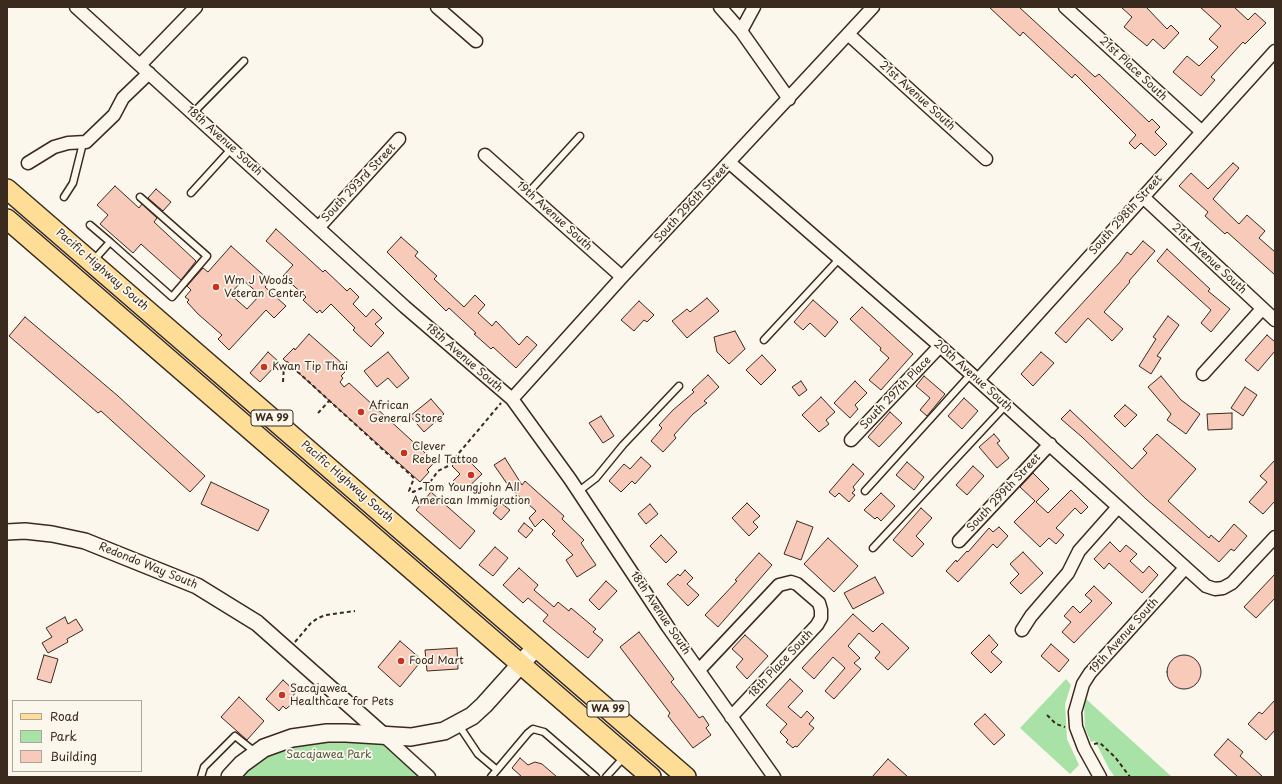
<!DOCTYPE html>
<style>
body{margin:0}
#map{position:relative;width:1282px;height:784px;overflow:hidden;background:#fbf7ec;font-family:"Playpen Sans",sans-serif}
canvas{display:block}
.frame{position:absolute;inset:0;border:8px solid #3b2a1e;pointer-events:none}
.legend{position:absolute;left:12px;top:700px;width:130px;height:72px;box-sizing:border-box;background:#fbf7ec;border:1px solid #aea59a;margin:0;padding:5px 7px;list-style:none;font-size:12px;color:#3b2a1e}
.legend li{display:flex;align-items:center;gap:8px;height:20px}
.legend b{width:20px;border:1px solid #aea59a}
</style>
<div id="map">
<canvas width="1282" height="784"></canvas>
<div class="frame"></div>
<ul class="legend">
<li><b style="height:5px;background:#fedd96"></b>Road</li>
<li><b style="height:11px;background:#a8e2a7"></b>Park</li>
<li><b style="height:11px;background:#f7caba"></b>Building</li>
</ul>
</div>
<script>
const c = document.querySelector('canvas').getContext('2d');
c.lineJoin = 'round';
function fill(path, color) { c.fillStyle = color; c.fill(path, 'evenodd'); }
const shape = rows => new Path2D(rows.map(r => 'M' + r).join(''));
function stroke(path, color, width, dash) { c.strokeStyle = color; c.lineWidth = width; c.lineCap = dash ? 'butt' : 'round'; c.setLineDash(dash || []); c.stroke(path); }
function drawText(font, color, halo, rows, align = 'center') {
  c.font = font + ' "Playpen Sans",sans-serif'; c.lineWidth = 3.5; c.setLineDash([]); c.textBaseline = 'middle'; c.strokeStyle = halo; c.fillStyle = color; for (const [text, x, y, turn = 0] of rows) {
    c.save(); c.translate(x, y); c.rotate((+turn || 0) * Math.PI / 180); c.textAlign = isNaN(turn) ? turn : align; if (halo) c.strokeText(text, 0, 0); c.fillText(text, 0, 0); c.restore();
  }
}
const green = shape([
 [1066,679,1071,685,1065,704,1067,739,1079,765,1070,774,1020,728],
 [1086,699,1172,777,1115,777,1109,769,1095,741,1091,742,1085,728,1084,704],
 [373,734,429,777,230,777,264,748]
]);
const building = shape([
 [989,7,1019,7,1095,77,1099,74,1149,122,1152,119,1160,127,1155,132,1167,144,1155,156,1141,143,1135,149,1129,143,1136,135,1075,74,1072,78,1023,32,1020,36,989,7],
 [1121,7,1146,7,1167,29,1171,25,1179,33,1164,49,1153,39,1147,46,1124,27,1132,17,1121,7],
 [1200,7,1234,7,1248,20,1255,13,1266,23,1245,44,1243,42,1211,77,1215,80,1201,96,1173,72,1187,56,1199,66,1218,47,1209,39,1221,26,1200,7],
 [1233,163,1239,168,1213,199,1239,224,1247,215,1265,231,1259,238,1275,252,1275,275,1227,232,1225,234,1205,216,1208,212,1179,186,1191,173,1208,189,1233,163],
 [115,186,139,208,142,204,157,218,154,222,196,261,181,280,141,244,133,253,100,224,108,215,97,205,115,186],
 [156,189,171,202,163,211,148,198,156,189],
 [276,229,323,272,325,270,347,291,350,288,359,297,353,304,366,317,373,309,382,318,375,324,384,333,371,347,353,330,355,328,331,304,322,313,320,310,317,313,303,300,306,297,283,276,293,265,266,241,276,229],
 [401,237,418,252,415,256,437,276,434,279,464,307,475,295,485,305,478,313,492,326,496,321,519,345,527,336,537,345,516,368,493,347,491,349,474,334,476,333,449,308,446,311,387,252,401,237],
 [1143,241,1155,251,1129,281,1130,282,1104,312,1123,329,1112,341,1088,318,1066,343,1055,333,1120,262,1127,252,1131,255,1143,241],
 [231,246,270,281,265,287,286,306,274,318,266,310,229,350,218,339,222,335,198,314,187,302,189,300,185,297,191,290,187,286,203,268,208,272,231,246],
 [243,280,260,295,247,309,230,294,243,280],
 [1167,249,1210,289,1208,291,1230,309,1211,332,1201,323,1211,310,1157,261,1167,249],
 [707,298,719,311,687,338,672,321,687,309,690,312,707,298],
 [813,300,838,322,825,337,810,323,803,330,794,322,813,300],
 [639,301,654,315,647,322,644,320,634,331,621,320,639,301],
 [862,307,913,354,881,390,869,380,889,358,880,350,881,348,850,319,862,307],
 [1168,316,1179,325,1157,356,1161,358,1151,374,1139,366,1156,339,1153,337,1168,316],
 [25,317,118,396,205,476,190,492,101,411,98,413,9,336,25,317],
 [735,331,745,349,729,364,717,352,714,337,735,331],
 [309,334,344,365,341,368,345,372,341,376,343,378,340,382,344,387,349,383,435,462,427,470,429,472,420,482,283,359,294,348,295,350,309,334],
 [1267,335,1275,342,1275,351,1258,371,1245,360,1267,335],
 [268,352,279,362,260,382,250,373,268,352],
 [388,352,409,378,397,388,388,378,377,387,364,371,388,352],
 [1041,352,1054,363,1033,386,1021,374,1041,352],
 [762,355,776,370,761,385,746,370,762,355],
 [708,375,719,387,704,401,707,403,693,414,674,435,676,438,663,452,651,441,662,428,659,425,673,410,694,392,692,390,708,375],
 [924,376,945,394,927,416,920,410,930,398,916,386,924,376],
 [1161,376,1181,400,1200,414,1186,434,1167,420,1171,414,1148,387,1161,376],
 [801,381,807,390,799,396,792,387,801,381],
 [855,381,867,393,855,405,858,409,850,418,834,403,855,381],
 [1245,387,1257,395,1243,416,1231,408,1245,387],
 [821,397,835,412,826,420,829,424,819,432,802,415,821,397],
 [964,398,978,411,962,429,948,416,964,398],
 [431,399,444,414,424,432,410,416,431,399],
 [1125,405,1137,415,1125,427,1114,416,1125,405],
 [1070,410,1132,469,1147,453,1143,449,1157,434,1196,469,1168,501,1209,538,1211,535,1219,542,1234,524,1247,536,1234,551,1231,549,1219,562,1146,499,1082,437,1061,419,1070,410],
 [890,412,902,423,879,447,868,437,890,412],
 [1232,413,1232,429,1208,430,1207,414,1232,413],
 [601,416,614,436,603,443,589,423,601,416],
 [994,434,1000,441,997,443,1009,458,997,468,979,447,994,434],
 [463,455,482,474,463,492,453,481,460,474,452,466,463,455],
 [641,457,651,466,635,484,632,481,621,492,609,481,624,464,630,469,641,457],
 [505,458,522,485,525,481,564,516,562,519,584,540,581,543,596,565,577,577,566,560,573,555,552,534,555,531,543,519,535,527,529,518,536,511,510,488,494,465,505,458],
 [1275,460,1275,501,1263,514,1249,502,1267,482,1260,476,1275,460],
 [907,462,924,477,914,490,896,475,907,462],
 [853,464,864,474,853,487,855,490,852,493,855,495,849,502,839,493,835,497,829,492,853,464],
 [973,466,984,476,967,495,956,485,973,466],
 [1033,473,1049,489,1036,502,1048,513,1071,490,1088,507,1081,514,1075,508,1056,528,1064,535,1056,544,1049,538,1040,547,1014,522,1035,501,1020,487,1033,473],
 [211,482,269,510,258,531,201,504,211,482],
 [431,492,475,531,460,549,416,510,431,492],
 [881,493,895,506,881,521,877,517,875,519,864,510,881,493],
 [501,503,510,510,501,520,493,513,501,503],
 [747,503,760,516,753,522,758,527,749,536,732,518,747,503],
 [650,504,658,514,646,524,638,514,650,504],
 [921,508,932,518,916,536,924,544,912,557,893,540,921,508],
 [797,521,813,527,801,560,784,554,797,521],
 [524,523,533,530,526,538,518,531,524,523],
 [999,527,1008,536,997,548,993,544,958,582,946,571,956,560,957,562,967,551,968,552,989,528,993,532,999,527],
 [661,535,677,552,666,563,650,546,661,535],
 [828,538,858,566,834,592,804,564,828,538],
 [1110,542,1120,552,1126,545,1137,554,1130,561,1143,573,1149,566,1158,575,1142,593,1109,563,1104,569,1094,559,1110,542],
 [495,547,508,558,493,576,479,565,495,547],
 [1023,552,1043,573,1021,594,1010,583,1019,574,1010,564,1023,552],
 [759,553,772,565,718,627,705,615,737,581,735,580,759,553],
 [519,568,538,585,534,590,554,607,558,602,569,611,571,608,596,629,593,632,603,640,588,658,543,621,548,615,528,598,523,603,503,585,519,568],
 [685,570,693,578,687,584,699,595,688,606,667,584,678,574,680,576,685,570],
 [1275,574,1275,598,1256,618,1244,607,1275,574],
 [875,577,884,593,853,609,844,593,875,577],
 [606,581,617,591,599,610,589,600,606,581],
 [1094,586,1112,603,1074,643,1062,632,1071,622,1064,616,1073,606,1080,613,1092,601,1085,595,1094,586],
 [853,614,873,632,882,623,909,648,888,670,875,658,880,652,859,633,848,646,860,658,854,663,861,669,834,699,825,691,845,668,833,657,814,679,802,668,853,614],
 [65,617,68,624,76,619,83,630,67,639,68,642,48,653,42,643,52,637,46,628,65,617],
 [639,632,674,679,671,682,684,698,699,718,703,716,709,725,706,728,711,735,693,748,668,716,670,713,620,647,639,632],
 [745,635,768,656,747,679,736,667,743,659,732,649,745,635],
 [989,635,998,645,991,652,1002,662,991,673,971,653,989,635],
 [400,641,422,660,400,687,378,667,400,641],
 [1051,644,1069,660,1059,672,1041,656,1051,644],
 [457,648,458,669,427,671,425,650,457,648],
 [44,655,58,659,51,683,37,679,44,655],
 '1167 672a17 17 0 1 1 34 0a17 17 0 1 1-34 0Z',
 [790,679,803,691,788,707,801,718,807,711,814,718,809,724,814,728,797,747,795,746,793,748,786,742,788,740,780,732,787,724,766,705,790,679],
 [283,680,296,692,292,697,296,700,286,709,283,706,279,711,266,699,283,680],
 [239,697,264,721,247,740,221,717,239,697],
 [1275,700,1275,730,1266,740,1248,724,1259,712,1262,714,1275,700],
 [985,714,1005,735,994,745,974,724,985,714],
 [1228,739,1243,752,1240,756,1263,777,1238,777,1214,755,1228,739],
 [520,758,528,765,535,762,542,764,557,777,522,777,512,768,520,758],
 [888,759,908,777,872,777,888,759]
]);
const path = shape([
 [283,382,284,366,287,362,414,478,409,491,413,492,428,485,438,471,448,466,501,403],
 [318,413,329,401],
 [295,642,311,623,318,618,326,615,355,611],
 [1047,715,1056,724,1065,727],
 [1094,744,1100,743,1115,757,1130,777]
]);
const service = shape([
 [193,113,244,61],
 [191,193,232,148],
 [528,193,580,136],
 [64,197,73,183,83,143],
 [90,225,110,242],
 [93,261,110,242,172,297,207,256,140,197],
 [764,340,840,258],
 [579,491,596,478,623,445,679,386],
 [865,491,971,374],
 [873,548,1006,405],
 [458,724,478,754,497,770],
 [201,777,204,767,235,736,255,752],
 [491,777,528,733,533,729,544,732,596,777],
 [606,777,625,756]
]);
const minor = shape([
 [76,7,405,307,512,399,570,479,668,627,774,777],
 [437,7,476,41],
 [720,7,741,31,789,99],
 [1065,7,1201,131],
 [741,31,754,7],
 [848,34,986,159],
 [140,65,196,7],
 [485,155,622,277],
 [28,163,54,147,68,143,86,142,114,115,123,98,149,73],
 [730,163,940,346,1206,586,1215,589,1223,588,1232,583,1275,537],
 [1143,197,1275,320],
 [319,227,399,139],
 [1203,374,1262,309],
 [978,380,1275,51],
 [512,399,622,277,873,7],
 [851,440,940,346],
 [959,541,1050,444],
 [1022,630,1031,616,1068,573,1079,551,1118,507],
 [699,670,779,585,791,582,797,584,819,603,821,610,821,618,817,625,731,717],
 [382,734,429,777],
 [1100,777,1084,748,1076,727,1075,712,1083,684,1090,673,1185,568]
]);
const tertiary = shape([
 [7,532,25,531,52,534,85,541,197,586,257,623,382,734]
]);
const secondary = shape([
 [230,777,242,764,264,748,292,738,327,733,346,733,411,737,444,731,472,716,484,705,536,647]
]);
const primary = shape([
 [7,189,686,777],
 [7,219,651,777]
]);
const markers = [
 [216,287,4,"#c8321e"],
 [264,367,4,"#c8321e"],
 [361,412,4,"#c8321e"],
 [404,453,4,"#c8321e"],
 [471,475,4,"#c8321e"],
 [401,661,4,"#c8321e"],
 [282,695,4,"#c8321e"]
];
const shields = [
 [272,418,42],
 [608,709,42]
];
const shieldNames = [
 ["WA 99",272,418],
 ["WA 99",608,709]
];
const streetNames = [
 ["21st Place South",1133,69,43],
 ["21st Avenue South",917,96,42],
 ["18th Avenue South",224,141,42],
 ["South 293rd Street",359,183,-47],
 ["South 296th Street",692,203,-47],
 ["South 298th Street",1126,215,-48],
 ["19th Avenue South",554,216,42],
 ["21st Avenue South",1209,259,43],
 ["Pacific Highway South",102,270,41],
 ["18th Avenue South",464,358,41],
 ["20th Avenue South",973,376,42],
 ["South 297th Place",896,393,-46],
 ["Pacific Highway South",347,482,41],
 ["South 299th Street",1004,493,-47],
 ["Redondo Way South",148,566,22],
 ["18th Avenue South",660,613,56],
 ["19th Avenue South",1124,636,-48],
 ["18th Place South",781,664,-47]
];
const poiNames = [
 ["Wm J Woods",224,281],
 ["Veteran Center",224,294],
 ["Kwan Tip Thai",272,367],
 ["African",369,406],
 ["General Store",369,419],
 ["Clever",412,447],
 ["Rebel Tattoo",412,460],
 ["Tom Youngjohn All",471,488,"center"],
 ["American Immigration",471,501,"center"],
 ["Food Mart",409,661],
 ["Sacajawea",290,689],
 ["Healthcare for Pets",290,702]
];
const parkNames = [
 ["Sacajawea Park",329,755]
];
fill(green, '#a8e2a7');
fill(building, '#f7caba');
stroke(building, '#3b2a1e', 1);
stroke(service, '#3b2a1e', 9);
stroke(minor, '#3b2a1e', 15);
stroke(tertiary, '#3b2a1e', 18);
stroke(secondary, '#3b2a1e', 20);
stroke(primary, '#3b2a1e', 22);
stroke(path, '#3b2a1e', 2, [4, 3]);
stroke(service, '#fbf7ec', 6);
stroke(minor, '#fbf7ec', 12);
stroke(tertiary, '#fbf7ec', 15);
stroke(secondary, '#fbf7ec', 17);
stroke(primary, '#fedd96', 19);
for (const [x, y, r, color] of markers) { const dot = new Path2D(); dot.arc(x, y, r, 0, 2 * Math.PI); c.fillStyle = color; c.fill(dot); stroke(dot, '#fbf7ec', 1.5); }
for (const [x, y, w] of shields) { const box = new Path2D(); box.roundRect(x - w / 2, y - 8, w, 16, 3); c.fillStyle = '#fbf7ec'; c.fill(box); stroke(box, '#3b2a1e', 1); }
drawText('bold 10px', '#3b2a1e', null, shieldNames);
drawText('11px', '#3b2a1e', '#fbf7ec', streetNames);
drawText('11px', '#3b2a1e', '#fbf7ec', poiNames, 'left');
drawText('11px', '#565840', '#fbf7ec', parkNames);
</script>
